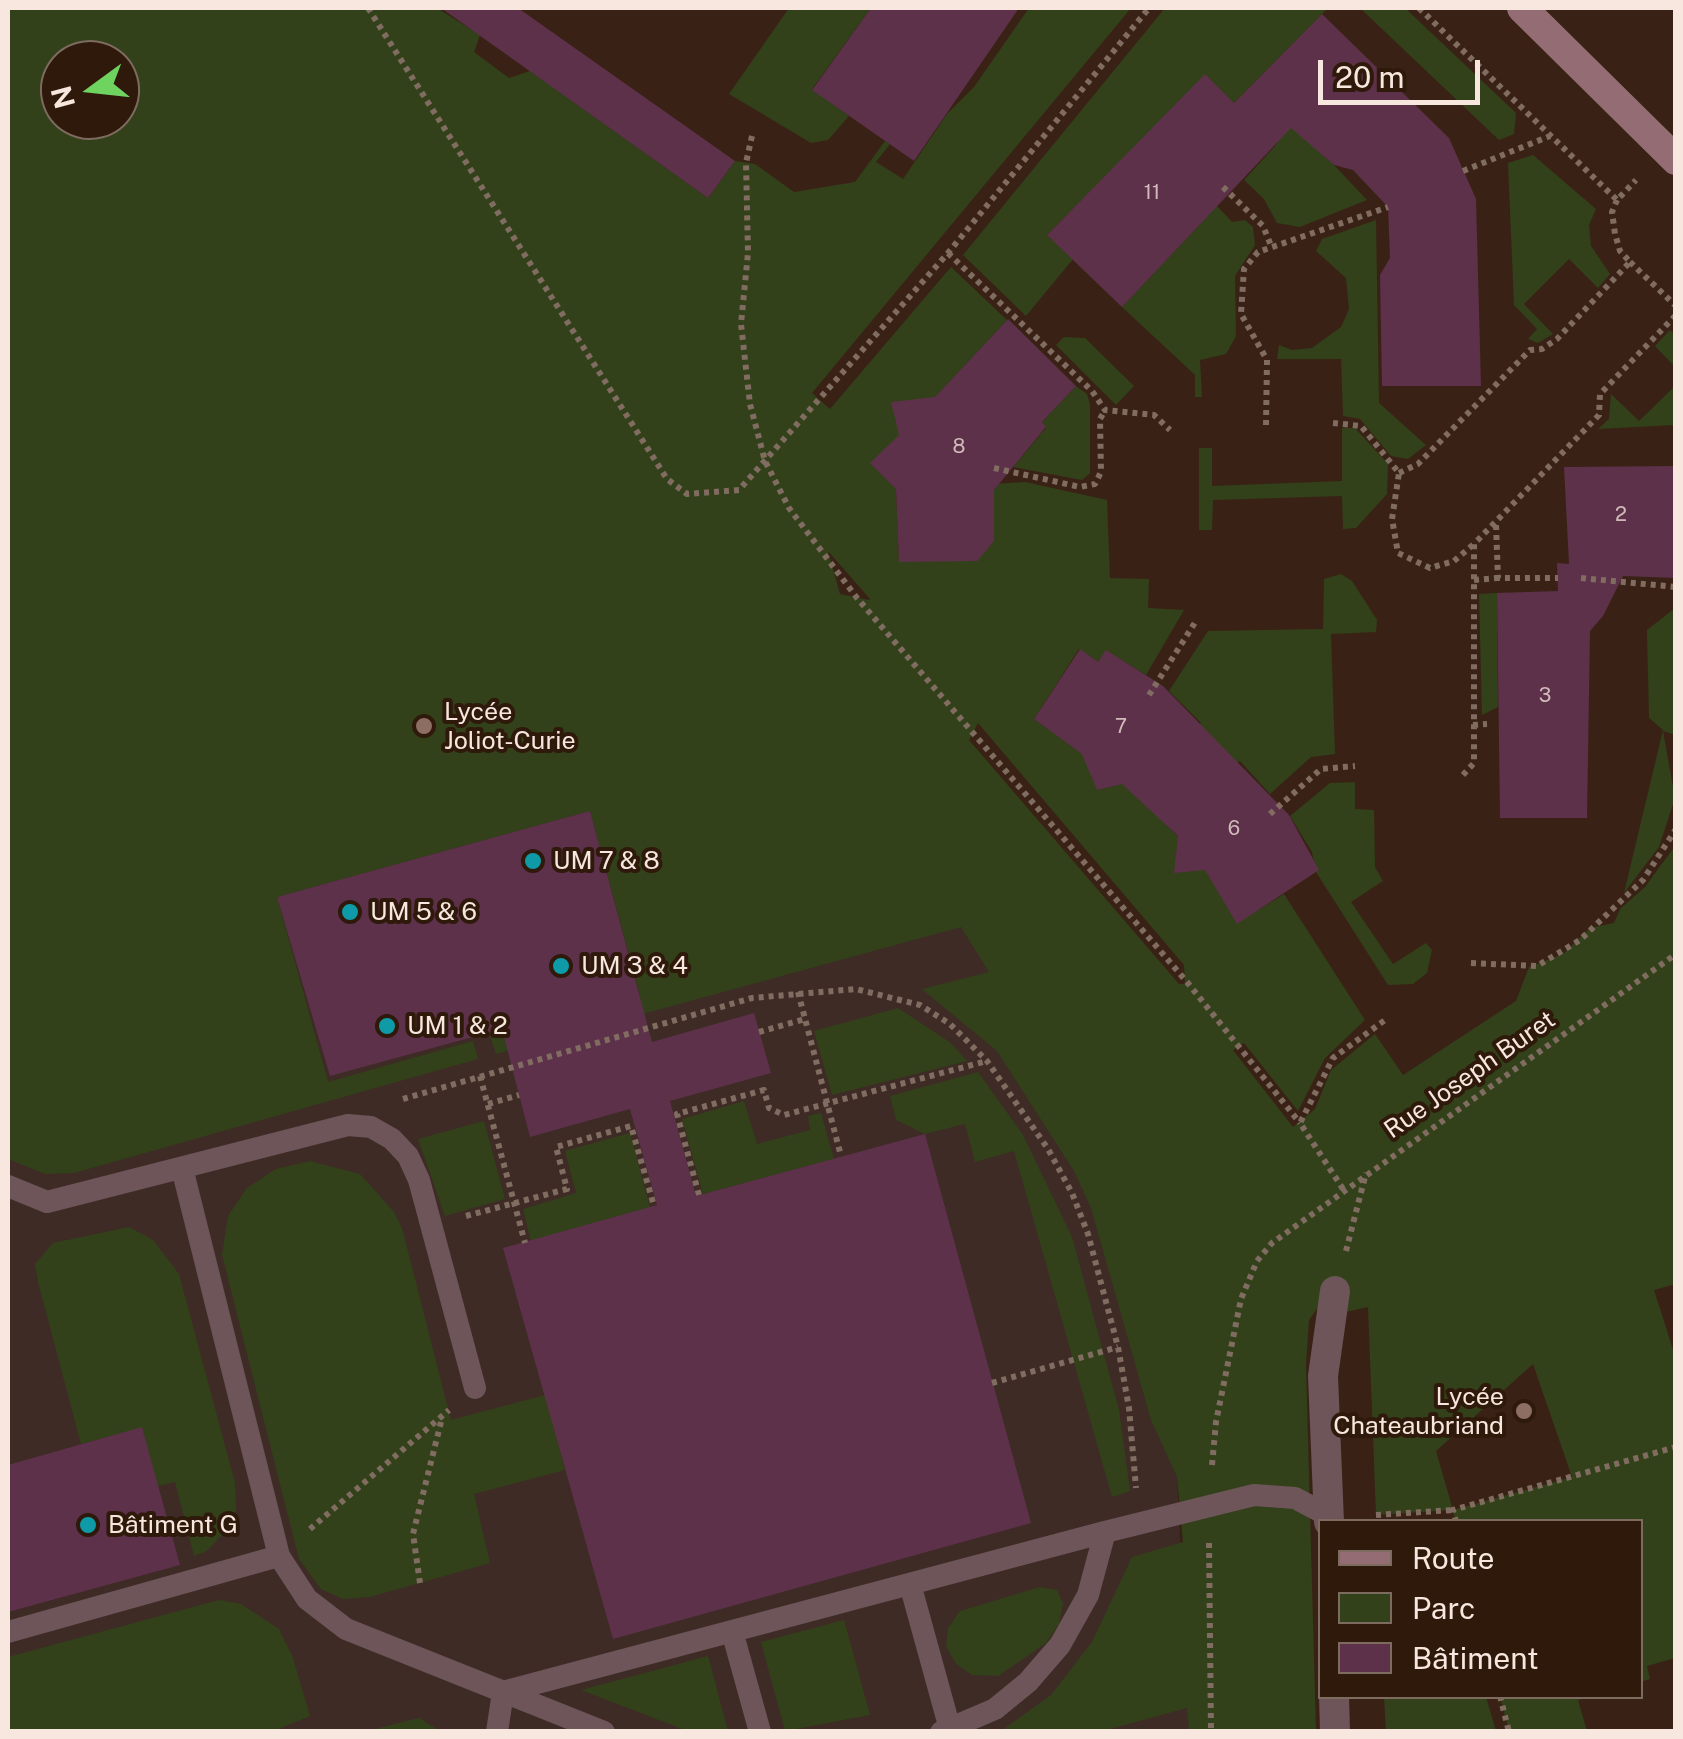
<!DOCTYPE html>
<meta charset="utf-8">
<style>
body{margin:0}
#map{position:relative;width:1683px;height:1739px;overflow:hidden;background:#392215;font-family:"Public Sans",sans-serif}
canvas{display:block}
.frame{position:absolute;inset:0;border:10px solid #f7e7de;pointer-events:none}
.legend{position:absolute;left:1318px;top:1519px;width:325px;height:180px;box-sizing:border-box;background:#2e190b;border:2px solid #7e6b5f;margin:0;padding:12px 18px;list-style:none;font-size:30px;color:#f7e7de}
.legend li{display:flex;align-items:center;gap:20px;height:50px}
.legend b{width:50px;border:2px solid #7e6b5f}
.north{position:absolute;left:40px;top:40px;width:100px;height:100px;box-sizing:border-box;background:#2e190b;border:2px solid #7e6b5f;border-radius:50%;rotate:255deg;font-size:28px;font-weight:700;line-height:40px;text-align:center;color:#f7e7de}
.north::after{content:'';display:block;margin:auto;width:35px;height:45px;background:#6fd360;clip-path:polygon(50% 0,100% 100%,50% 72%,0 100%)}
.scale{position:absolute;left:1318px;top:60px;width:162px;height:45px;box-sizing:border-box;border:5px solid #f7e7de;border-top:0;padding-left:12px;font-size:30px;line-height:35px;white-space:nowrap;color:#f7e7de;-webkit-text-stroke:8px #2e190b;paint-order:stroke}
</style>
<div id="map">
<canvas width="1683" height="1739"></canvas>
<div class="frame"></div>
<ul class="legend">
<li><b style="height:12px;background:#936d73"></b>Route</li>
<li><b style="height:28px;background:#324119"></b>Parc</li>
<li><b style="height:28px;background:#5d314a"></b>Bâtiment</li>
</ul>
<div class="north">N</div>
<div class="scale">20 m</div>
</div>
<script>
const c = document.querySelector('canvas').getContext('2d');
c.lineJoin = 'round';
function fill(path, color) { c.fillStyle = color; c.fill(path, 'evenodd'); }
const shape = rows => new Path2D(rows.map(r => 'M' + r).join(''));
function stroke(path, color, width, dash) { c.strokeStyle = color; c.lineWidth = width; c.lineCap = dash ? 'butt' : 'round'; c.setLineDash(dash || []); c.stroke(path); }
function drawText(font, color, halo, rows, align = 'center') {
  c.font = font + ' "Public Sans",sans-serif'; c.lineWidth = 8; c.setLineDash([]); c.textBaseline = 'middle'; c.strokeStyle = halo; c.fillStyle = color; for (const [text, x, y, turn = 0] of rows) {
    c.save(); c.translate(x, y); c.rotate((+turn || 0) * Math.PI / 180); c.textAlign = isNaN(turn) ? turn : align; if (halo) c.strokeText(text, 0, 0); c.fillText(text, 0, 0); c.restore();
  }
}
const education = shape([
 [8,8,340,8,962,926,1085,1133,1177,1477,1189,1731,8,1732],
 [60,60,120,60,120,120,60,120]
]);
const green = shape([
 [8,8,437,8,480,35,474,52,509,78,530,71,708,198,735,161,755,164,794,192,855,182,885,141,890,144,876,162,903,179,947,114,974,87,1029,8,1131,8,812,393,830,409,951,267,1007,320,924,409,897,405,895,420,905,430,871,463,896,488,899,561,994,541,994,484,1025,482,1107,500,1110,578,1149,579,1148,608,1184,610,1146,675,1107,651,1098,662,1079,649,1034,719,1094,762,1091,776,1098,788,1110,787,1118,780,1149,807,1183,842,1176,852,1178,864,1204,867,1237,923,1284,894,1365,1020,1325,1058,1298,1111,1244,1043,1233,1050,1293,1127,1315,1109,1331,1070,1375,1034,1403,1075,1516,1001,1529,967,1563,954,1590,928,1614,923,1620,909,1645,887,1675,846,1676,1284,1654,1290,1675,1356,1675,1658,1647,1666,1650,1679,1641,1682,1640,1522,1456,1521,1452,1510,1376,1515,1368,1307,1346,1312,1317,1309,1309,1320,1306,1365,1316,1731,1189,1731,1187,1708,1103,1731,1001,1731,1051,1695,1092,1642,1132,1557,1183,1542,1177,1477,1151,1420,1091,1208,1074,1171,997,1051,922,989,989,972,961,927,496,1054,490,1036,640,995,590,811,277,897,328,1082,473,1041,478,1059,74,1173,45,1174,8,1159],
 [60,60,120,60,120,120,60,120],
 [828,551,870,599,869,600,840,594],
 [978,723,1184,965,1185,984,1179,984,969,740],
 [1533,1364,1572,1477,1453,1510,1436,1451],
 [789,8,871,8,812,89,849,116,828,140,811,143,729,94],
 [1165,8,1328,8,1234,103,1205,75,1047,235,1073,259,1026,316,963,255],
 [1360,8,1405,8,1516,113,1514,134,1499,140],
 [1285,120,1334,165,1367,200,1300,227,1277,223,1264,199,1244,180,1276,145],
 [1533,155,1596,209,1589,225,1591,246,1610,274,1598,288,1569,259,1524,304,1553,334,1538,343,1528,339,1537,329,1514,305,1508,163],
 [1217,206,1232,222,1245,220,1253,227,1255,245,1235,276,1236,336,1226,354,1200,360,1202,397,1195,397,1195,375,1122,307],
 [1376,220,1379,403,1426,445,1408,459,1391,456,1360,419,1343,416,1341,359,1277,359,1279,345,1292,350,1312,348,1341,327,1349,309,1346,278,1316,251,1322,239],
 [1670,330,1675,335,1675,367,1655,346],
 [1064,337,1085,338,1134,386,1116,405,1056,345],
 [1076,386,1087,394,1090,404,1090,473,1082,480,1013,467,1046,428,1042,422],
 [1675,386,1675,425,1598,429,1609,419,1611,394,1639,421],
 [1342,428,1355,428,1388,464,1387,494,1356,528,1343,529,1342,496,1213,500,1212,530,1199,530,1199,448,1212,448,1212,486,1342,481],
 [1341,574,1352,581,1377,620,1376,632,1331,634,1335,754,1311,757,1270,794,1240,761,1232,766,1195,730,1201,723,1169,691,1208,631,1323,629,1324,579],
 [1497,593,1498,707,1482,715,1479,594],
 [1675,608,1675,735,1663,731,1675,798,1659,847,1624,893,1663,730,1649,718,1647,630],
 [1355,782,1355,809,1374,810,1375,867,1383,881,1351,902,1393,964,1426,943,1432,950,1427,973,1413,984,1388,985,1316,872,1312,852,1290,816,1330,783],
 [898,1008,951,1043,967,1061,832,1095,814,1031],
 [978,1072,1023,1135,1072,1237,1119,1410,1130,1491,1112,1497,1014,1151,975,1162,965,1124,925,1134,896,1120,890,1096],
 [744,1101,757,1144,810,1130,808,1116,821,1113,834,1159,703,1194,682,1119],
 [484,1121,505,1199,445,1216,418,1139],
 [630,1133,650,1207,531,1241,523,1209,576,1193,565,1151],
 [310,1161,360,1174,394,1212,402,1228,451,1420,545,1395,565,1470,474,1494,490,1563,370,1597,343,1599,321,1589,299,1559,222,1255,228,1216,247,1188,276,1169],
 [129,1227,153,1240,179,1274,235,1483,236,1510,230,1526,207,1551,194,1556,175,1482,158,1486,142,1428,81,1444,38,1282,35,1264,53,1243],
 [1040,1587,1057,1590,1063,1604,1059,1624,1046,1643,998,1676,972,1675,956,1664,946,1646,948,1628,960,1611],
 [219,1600,241,1604,279,1629,293,1658,310,1716,271,1732,8,1731,8,1657],
 [844,1620,870,1715,785,1731,761,1642],
 [708,1656,728,1731,685,1730,581,1690],
 [1384,1697,1486,1697,1496,1731,1386,1731],
 [1500,1697,1590,1697,1578,1700,1587,1731,1509,1731],
 [419,1718,440,1731,368,1731,406,1721]
]);
const building = shape([
 [441,8,518,8,735,161,708,198],
 [871,8,1019,8,914,161,812,90],
 [1322,14,1449,138,1476,199,1481,386,1382,386,1380,275,1390,258,1388,207,1353,170,1334,165,1291,128,1122,307,1047,235,1205,74,1234,103],
 [1008,319,1076,386,1042,422,1046,427,994,490,994,541,977,561,899,562,896,489,870,463,899,435,891,402,935,397],
 [1676,466,1676,578,1623,576,1603,616,1590,631,1587,818,1500,818,1497,593,1558,591,1557,563,1569,564,1564,467],
 [1080,649,1098,662,1106,650,1163,686,1289,815,1319,870,1237,924,1205,870,1174,873,1178,836,1122,784,1097,790,1082,754,1034,719],
 [590,811,652,1042,754,1013,771,1073,670,1101,696,1196,925,1134,1031,1523,613,1639,503,1248,657,1205,630,1109,530,1137,502,1029,330,1076,277,897],
 [142,1427,180,1565,8,1612,8,1465]
]);
const path = shape([
 [368,8,667,479,687,494,739,490,948,253,1149,8],
 [1419,8,1617,200,1636,180],
 [752,136,746,163,748,253,741,324,750,404,765,461,789,508,857,598,1187,982,1300,1123],
 [1463,171,1550,136],
 [1223,187,1263,226,1272,248],
 [948,253,1092,391,1105,410,1154,415,1170,430],
 [1630,262,1676,306],
 [1333,423,1361,426,1399,473,1392,519,1398,553,1430,568,1454,561,1474,544],
 [1266,425,1267,360,1241,314,1244,269,1258,252,1388,207],
 [994,468,1080,487,1095,484,1101,472,1100,419,1105,410],
 [1399,473,1418,464,1530,350,1542,349,1557,339,1630,262,1620,251,1615,234,1612,212,1617,200],
 [1496,525,1498,578,1558,578],
 [1581,578,1676,587],
 [1474,580,1498,578],
 [1149,695,1196,621],
 [1473,725,1487,724],
 [1463,775,1474,763,1474,544,1599,415,1600,394,1676,315],
 [1270,814,1321,769,1355,766],
 [1471,963,1537,966,1580,940,1643,880,1676,829],
 [798,992,841,1156],
 [759,1032,805,1019],
 [480,1076,525,1243],
 [403,1099,752,998,856,989,920,1005,950,1024,987,1061,1048,1149,1072,1193,1088,1234,1118,1347,1129,1408,1136,1488],
 [488,1104,519,1095],
 [1343,1189,1300,1123,1333,1058,1385,1020],
 [699,1195,677,1114,764,1090,769,1108,784,1115,987,1061],
 [466,1216,567,1189,556,1147,631,1126,654,1206],
 [1346,1251,1366,1173],
 [992,1383,1118,1347],
 [1212,1465,1216,1422,1241,1299,1257,1261,1272,1243,1676,954],
 [1376,1515,1453,1510],
 [1456,1522,1453,1510,1676,1447],
 [310,1529,449,1410],
 [1209,1543,1211,1732],
 [420,1583,413,1534,442,1418],
 [1500,1696,1509,1732],
 [312,1732,313,1731]
]);
const lane = shape([
 [182,1168,279,1556,307,1599,346,1629,604,1732],
 [8,1186,47,1202,348,1125,371,1127,392,1139,408,1156,419,1180,475,1388],
 [910,1584,950,1729],
 [732,1631,760,1732],
 [8,1632,279,1556],
 [503,1692,1105,1532],
 [497,1732,503,1692],
 [941,1732,995,1709,1028,1682,1060,1645,1088,1595,1105,1532,1254,1495,1295,1498,1329,1516]
]);
const street = shape([
 [1329,1522,1323,1376,1335,1291],
 [1334,1696,1335,1732]
]);
const secondary = shape([
 [1522,8,1676,160]
]);
const markers = [
 [424,726,10,"#8d6e63"],
 [533,861,10,"#0f9aa8"],
 [350,912,10,"#0f9aa8"],
 [561,966,10,"#0f9aa8"],
 [387,1026,10,"#0f9aa8"],
 [1524,1411,10,"#8d6e63"],
 [88,1525,10,"#0f9aa8"]
];
const numberNames = [
 ["11",1152,193],
 ["8",959,447],
 ["2",1621,515],
 ["3",1545,696],
 ["7",1121,727],
 ["6",1234,829]
];
const poiNames = [
 ["Lycée",444,712],
 ["Joliot-Curie",444,741],
 ["UM 7 & 8",553,861],
 ["UM 5 & 6",370,912],
 ["UM 3 & 4",581,966],
 ["UM 1 & 2",407,1026],
 ["Lycée",1504,1397,"right"],
 ["Chateaubriand",1504,1426,"right"],
 ["Bâtiment G",108,1525]
];
const streetNames = [
 ["Rue Joseph Buret",1470,1075,-35]
];
fill(education, '#3e2b26');
fill(green, '#324119');
fill(building, '#5d314a');
stroke(path, '#806c60', 6, [5, 5]);
stroke(lane, '#6d5559', 22);
stroke(street, '#6d5559', 30);
stroke(secondary, '#936d73', 30);
for (const [x, y, r, color] of markers) { const dot = new Path2D(); dot.arc(x, y, r, 0, 2 * Math.PI); c.fillStyle = color; c.fill(dot); stroke(dot, '#2e190b', 4); }
drawText('20px', '#d0bab9', null, numberNames);
drawText('25px', '#f7e7de', '#2e190b', poiNames, 'left');
drawText('25px', '#f7e7de', '#2e190b', streetNames);
</script>
